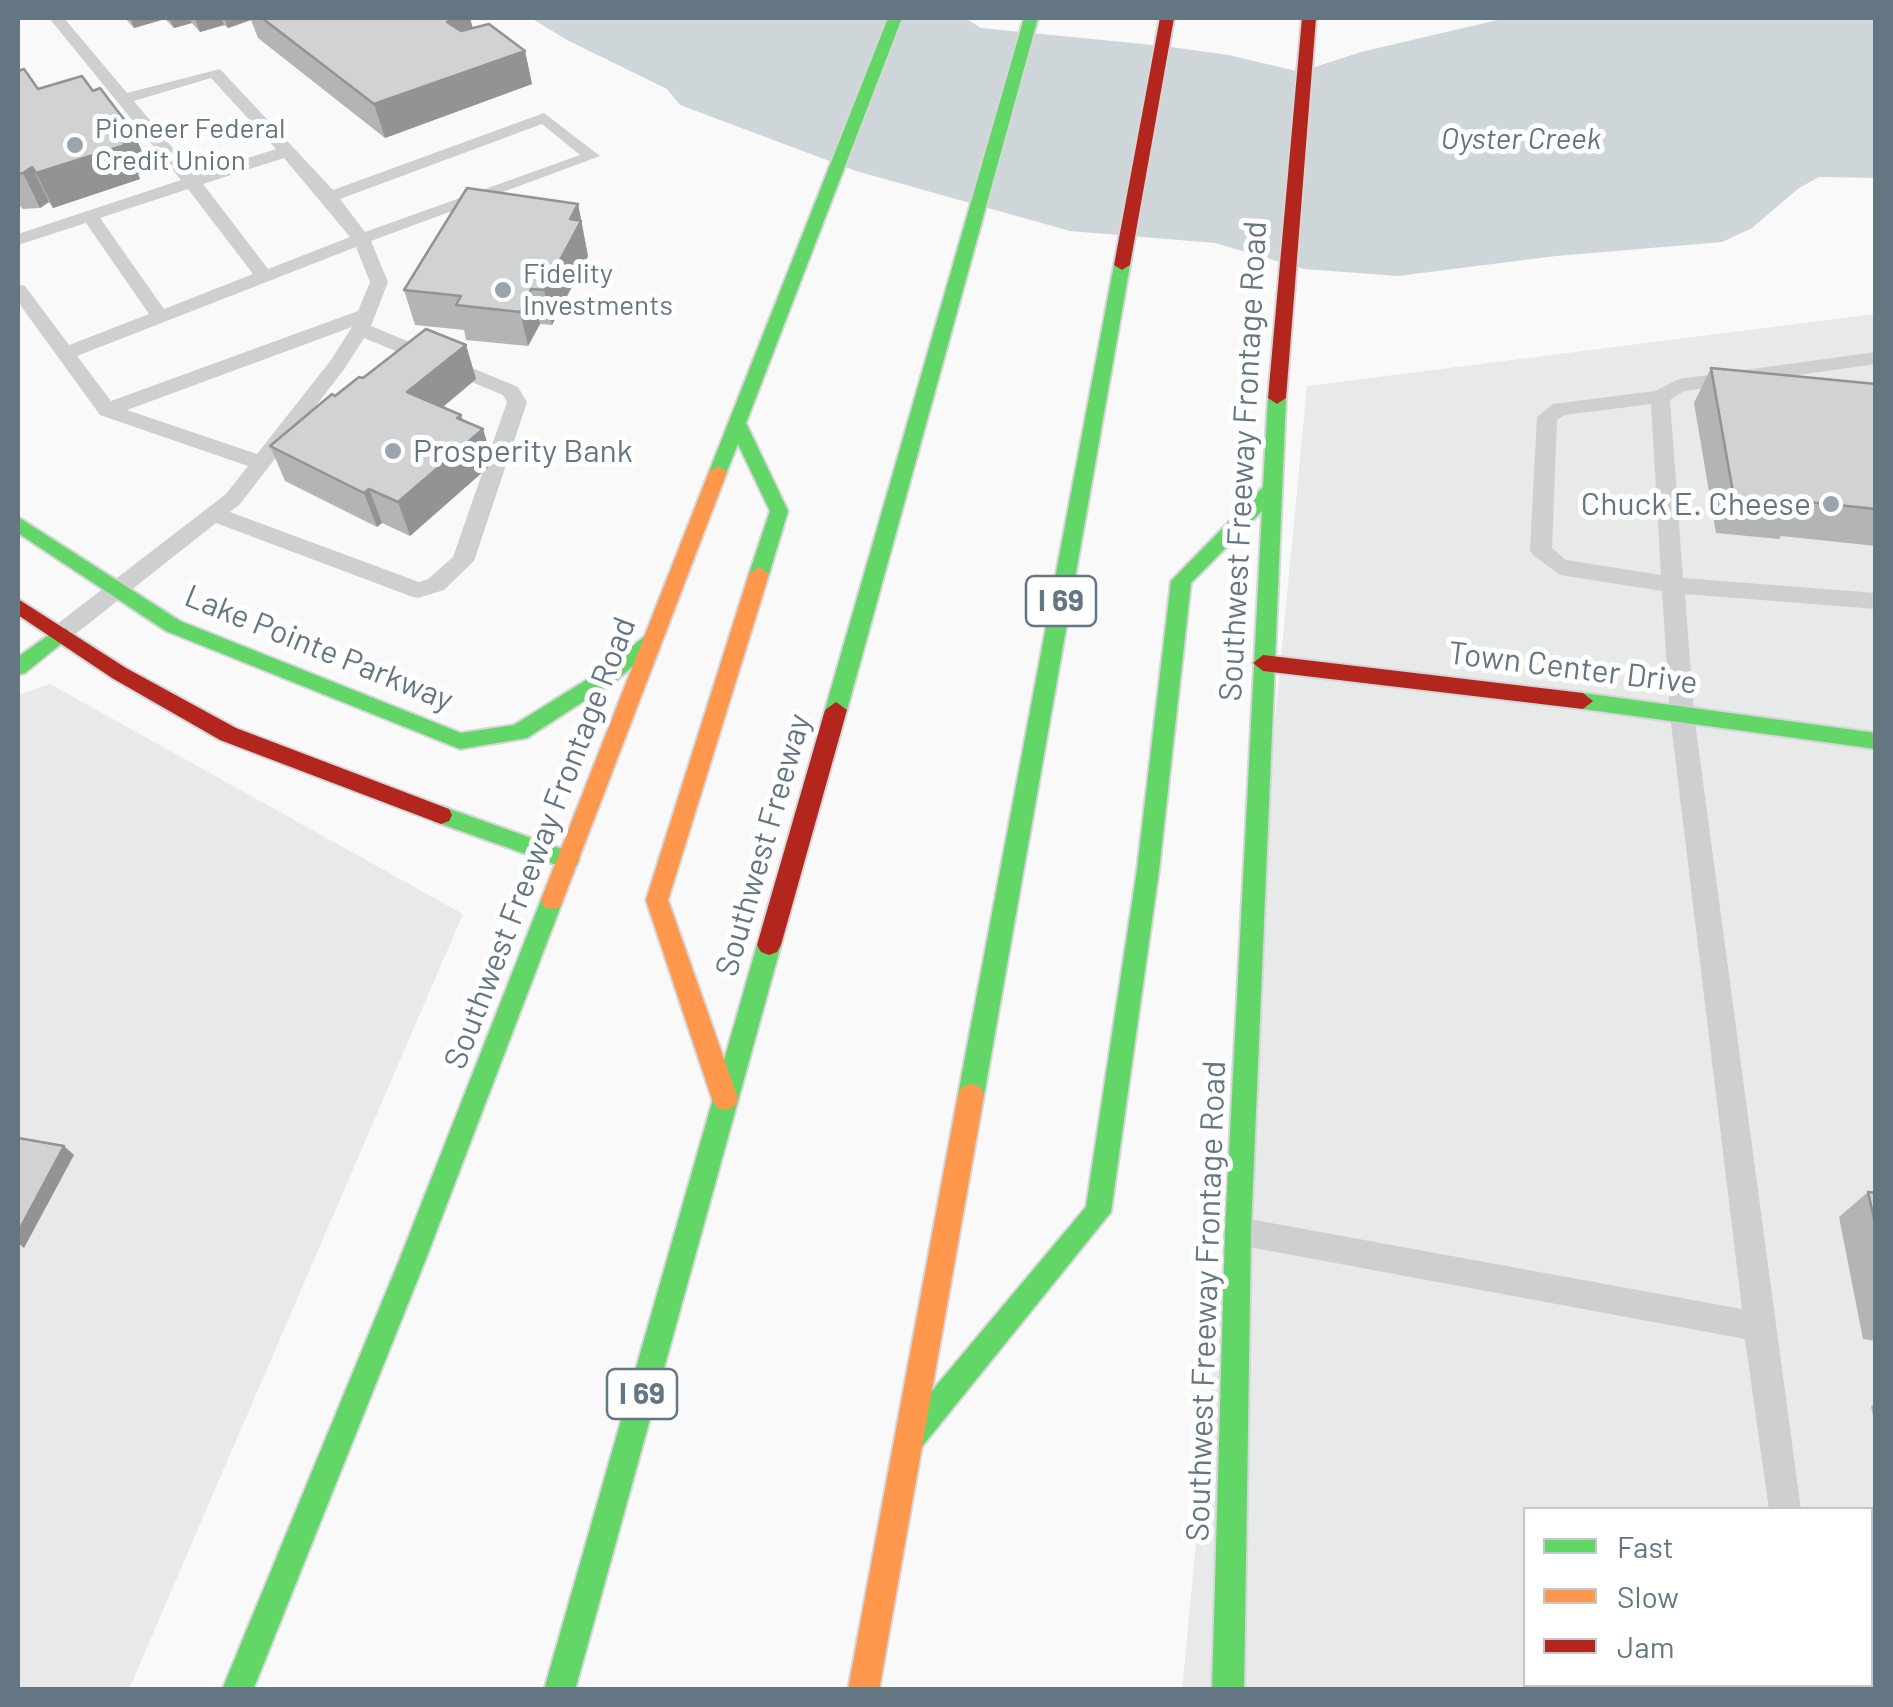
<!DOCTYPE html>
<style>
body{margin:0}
#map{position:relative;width:1893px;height:1707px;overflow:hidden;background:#f9f9f9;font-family:Barlow,sans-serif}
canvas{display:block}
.frame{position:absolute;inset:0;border:20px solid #657683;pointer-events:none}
.legend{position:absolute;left:1523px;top:1507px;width:350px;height:180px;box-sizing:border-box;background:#fff;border:2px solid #c1c8cd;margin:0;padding:12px 18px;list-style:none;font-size:30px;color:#657683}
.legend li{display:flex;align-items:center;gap:20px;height:50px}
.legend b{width:50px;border:2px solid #c1c8cd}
</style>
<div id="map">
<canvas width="1893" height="1707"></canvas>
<div class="frame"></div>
<ul class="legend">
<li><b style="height:12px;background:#63d668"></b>Fast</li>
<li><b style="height:12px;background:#ff974d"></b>Slow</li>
<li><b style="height:12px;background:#b3261e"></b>Jam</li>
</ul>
</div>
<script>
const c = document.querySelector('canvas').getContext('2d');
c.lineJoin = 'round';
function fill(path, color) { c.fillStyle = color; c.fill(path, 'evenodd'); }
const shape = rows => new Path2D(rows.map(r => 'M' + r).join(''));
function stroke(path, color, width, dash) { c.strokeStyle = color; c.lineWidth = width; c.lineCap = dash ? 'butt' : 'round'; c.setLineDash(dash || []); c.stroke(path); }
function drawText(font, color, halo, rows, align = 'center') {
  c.font = font + ' Barlow,sans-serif'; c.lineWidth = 10; c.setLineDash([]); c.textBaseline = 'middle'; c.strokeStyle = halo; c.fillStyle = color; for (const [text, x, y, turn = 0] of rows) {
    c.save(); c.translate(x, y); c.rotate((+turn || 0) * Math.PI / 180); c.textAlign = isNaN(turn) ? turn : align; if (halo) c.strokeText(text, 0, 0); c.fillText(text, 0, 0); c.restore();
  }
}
const built = shape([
 [1875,314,1875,1689,1182,1690,1307,386],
 [1526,1510,1870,1510,1870,1684,1526,1684],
 [50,684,463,914,129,1689,18,1689,18,695]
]);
const water = shape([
 [531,18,965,18,981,28,1163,46,1229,55,1300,72,1361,52,1506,18,1875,18,1875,178,1819,177,1799,188,1752,228,1722,242,1556,256,1398,276,1304,269,1215,243,1070,231,856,171,680,105,667,89,567,40]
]);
const lane = shape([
 [49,18,64,18,127,93,220,69,333,190,544,113,600,156,371,241,388,282,371,326,518,387,527,402,474,561,444,590,418,598,410,596,216,523,68,640,52,640,49,634,52,628,226,494,248,466,100,415,18,302,18,284,25,286,69,345,149,314,86,223,18,245,18,234,181,180,49,18],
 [211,78,276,149,195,175,134,101,211,78],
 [542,124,580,155,365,232,340,199,542,124],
 [284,158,350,237,268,269,203,184,284,158],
 [188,189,253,274,164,309,100,218,188,189],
 [356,247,370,282,358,311,111,401,77,356,356,247],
 [352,327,331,360,257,454,127,410,352,327],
 [364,338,503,395,507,402,453,557,428,579,419,582,230,512,240,504,345,368,364,338],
 [1876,352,1876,364,1684,391,1670,400,1683,578,1876,593,1876,609,1685,594,1694,715,1801,1510,1769,1510,1745,1339,1238,1245,1228,1241,1223,1231,1228,1221,1238,1217,1742,1309,1670,715,1662,591,1560,575,1533,555,1530,550,1537,417,1553,404,1655,391,1679,379,1876,352],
 [1651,404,1661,575,1566,560,1552,548,1557,420,1565,415,1651,404],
 [1794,1684,1828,1684,1828,1690,1794,1690,1794,1684]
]);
const fast = shape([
 [888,18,902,18,746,423,788,511,769,574,759,581,749,574,770,511,738,444,725,476,711,476,709,472,888,18],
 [1024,18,1038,18,847,710,836,718,825,710,1024,18],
 [1122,260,1130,265,984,1095,980,1103,971,1106,962,1103,958,1095,1114,265,1122,260],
 [1277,392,1286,398,1251,1231,1244,1690,1212,1690,1225,1231,1262,511,1191,583,1159,870,1111,1212,920,1449,910,1453,900,1449,896,1439,900,1429,1086,1207,1137,870,1171,581,1263,487,1268,398,1277,392],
 [18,517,180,621,461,733,514,725,604,669,645,636,659,636,662,641,618,679,527,738,460,749,166,631,18,533,18,517],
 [60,627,67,629,70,634,67,639,25,673,18,675,18,657,60,627],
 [1583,693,1876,733,1876,749,1583,709,1573,701,1583,693],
 [441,806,576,854,579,860,576,866,568,869,433,821,430,815,433,809,441,806],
 [552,891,560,893,563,900,425,1261,253,1690,222,1690,399,1261,541,900,544,893,552,891],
 [769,935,777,938,781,945,575,1690,544,1690,757,945,761,938,769,935]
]);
const slow = shape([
 [718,466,727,472,563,900,560,907,552,909,544,907,541,900,709,472,718,466],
 [759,567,769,574,668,900,738,1099,734,1107,725,1110,716,1107,712,1099,646,900,749,574,759,567],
 [971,1084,980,1087,984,1095,879,1690,848,1690,958,1095,962,1087,971,1084]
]);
const jam = shape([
 [1160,18,1174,18,1130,265,1122,270,1114,265,1160,18],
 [1302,18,1316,18,1286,398,1277,404,1268,398,1302,18],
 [18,599,126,668,236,728,449,809,452,815,449,821,441,824,220,740,112,678,18,615,18,599],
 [1263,655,1583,693,1593,701,1583,709,1263,671,1253,663,1263,655],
 [836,702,847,710,781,945,777,952,769,955,761,952,757,945,825,710,836,702]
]);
const wall = shape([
 [125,18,470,18,473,28,525,51,532,84,385,138,258,38,251,20,228,28,224,25,200,32,192,23,174,28,165,19,134,28],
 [18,71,38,89,148,165,141,168,143,172,138,174,140,179,53,208,49,202,40,208,23,209,18,204],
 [578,204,588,256,552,325,540,324,528,346,466,340,464,330,415,325,404,290],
 [466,345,476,379,443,407,461,415,463,420,483,429,493,463,410,536,382,523,377,527,285,481,270,446,335,396,363,378],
 [1711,368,1876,384,1876,546,1781,536,1779,539,1716,533,1694,403],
 [1868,1192,1876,1193,1876,1341,1863,1339,1839,1217],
 [1876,1403,1876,1431,1871,1406]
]);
const shadedWall = shape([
 [130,18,165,18,165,19,134,28],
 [169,18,190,18,192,23,174,28],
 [195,18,222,18,224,25,200,32],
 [224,18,250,18,251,20,228,28],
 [458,18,470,18,477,47,447,22],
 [525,51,532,84,385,138,374,104],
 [133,131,148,165,141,168,143,172,138,174,140,179,53,208,36,173,122,140,125,134],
 [32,167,49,202,40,208,23,173],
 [578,204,588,256,552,325,544,290,570,219],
 [531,289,540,324,528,346,520,312],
 [466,345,476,379,419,427,407,392],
 [461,415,469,441,483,429,493,463,410,536,398,502,457,418],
 [369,489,382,523,377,527,364,493],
 [64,1146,74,1155,24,1248,18,1243,18,1232]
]);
const building = shape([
 [262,18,458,18,447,22,461,31,489,24,525,51,374,104,262,18],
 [24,69,38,89,82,76,93,91,100,88,133,131,125,134,128,138,122,140,125,145,36,173,32,167,23,173,18,174,18,71,24,69],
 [467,188,578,204,570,219,581,221,544,290,531,289,520,312,456,305,461,296,404,290,467,188],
 [426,329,466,345,407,392,461,415,457,418,483,429,398,502,369,489,364,493,270,446,332,394,335,396,359,377,363,378,426,329],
 [1711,368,1876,384,1876,509,1798,501,1798,505,1734,498,1711,368],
 [18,1138,64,1146,18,1232,18,1138],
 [1868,1192,1876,1193,1876,1227,1868,1192]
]);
const markers = [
 [75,145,10,"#99a4ac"],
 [503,290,10,"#99a4ac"],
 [393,451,10,"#99a4ac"],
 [1831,504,10,"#99a4ac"]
];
const farPoinames = [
 ["Pioneer Federal",95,129],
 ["Credit Union",95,161],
 ["Fidelity",523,274],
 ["Investments",523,306]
];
const farWaternames = [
 ["Oyster Creek",1521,139]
];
const shields = [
 [1061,601,70],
 [642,1394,70]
];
const shieldNames = [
 ["I 69",1061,601],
 ["I 69",642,1394]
];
const poiNames = [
 ["Prosperity Bank",413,451],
 ["Chuck E. Cheese",1811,504,"right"]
];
const streetNames = [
 ["Southwest Freeway Frontage Road",1243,461,-87],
 ["Lake Pointe Parkway",319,648,22],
 ["Town Center Drive",1573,668,7],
 ["Southwest Freeway Frontage Road",540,843,-69],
 ["Southwest Freeway",763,845,-74],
 ["Southwest Freeway Frontage Road",1206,1301,-88]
];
fill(built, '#e8e9e9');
fill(water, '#ced6d9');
stroke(fast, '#d5d6d7', 4);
stroke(slow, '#d5d6d7', 4);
stroke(jam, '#d5d6d7', 4);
fill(lane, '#cecfd0');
fill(fast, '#63d668');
fill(slow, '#ff974d');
fill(jam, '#b3261e');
fill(wall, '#b3b5b5');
fill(shadedWall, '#929394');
fill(building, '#d0d2d3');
stroke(building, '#929394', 2.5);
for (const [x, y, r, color] of markers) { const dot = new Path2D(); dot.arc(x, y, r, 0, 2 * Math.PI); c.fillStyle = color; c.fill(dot); stroke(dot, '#fff', 4); }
drawText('28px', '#657683', '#fff', farPoinames, 'left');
drawText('italic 30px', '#60757c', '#fff', farWaternames);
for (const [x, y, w] of shields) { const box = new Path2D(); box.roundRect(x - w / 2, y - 25, w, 50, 8); c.fillStyle = '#fff'; c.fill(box); stroke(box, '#657683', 2.5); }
drawText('bold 30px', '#657683', null, shieldNames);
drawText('32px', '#657683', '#fff', poiNames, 'left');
drawText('32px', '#657683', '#fff', streetNames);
</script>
